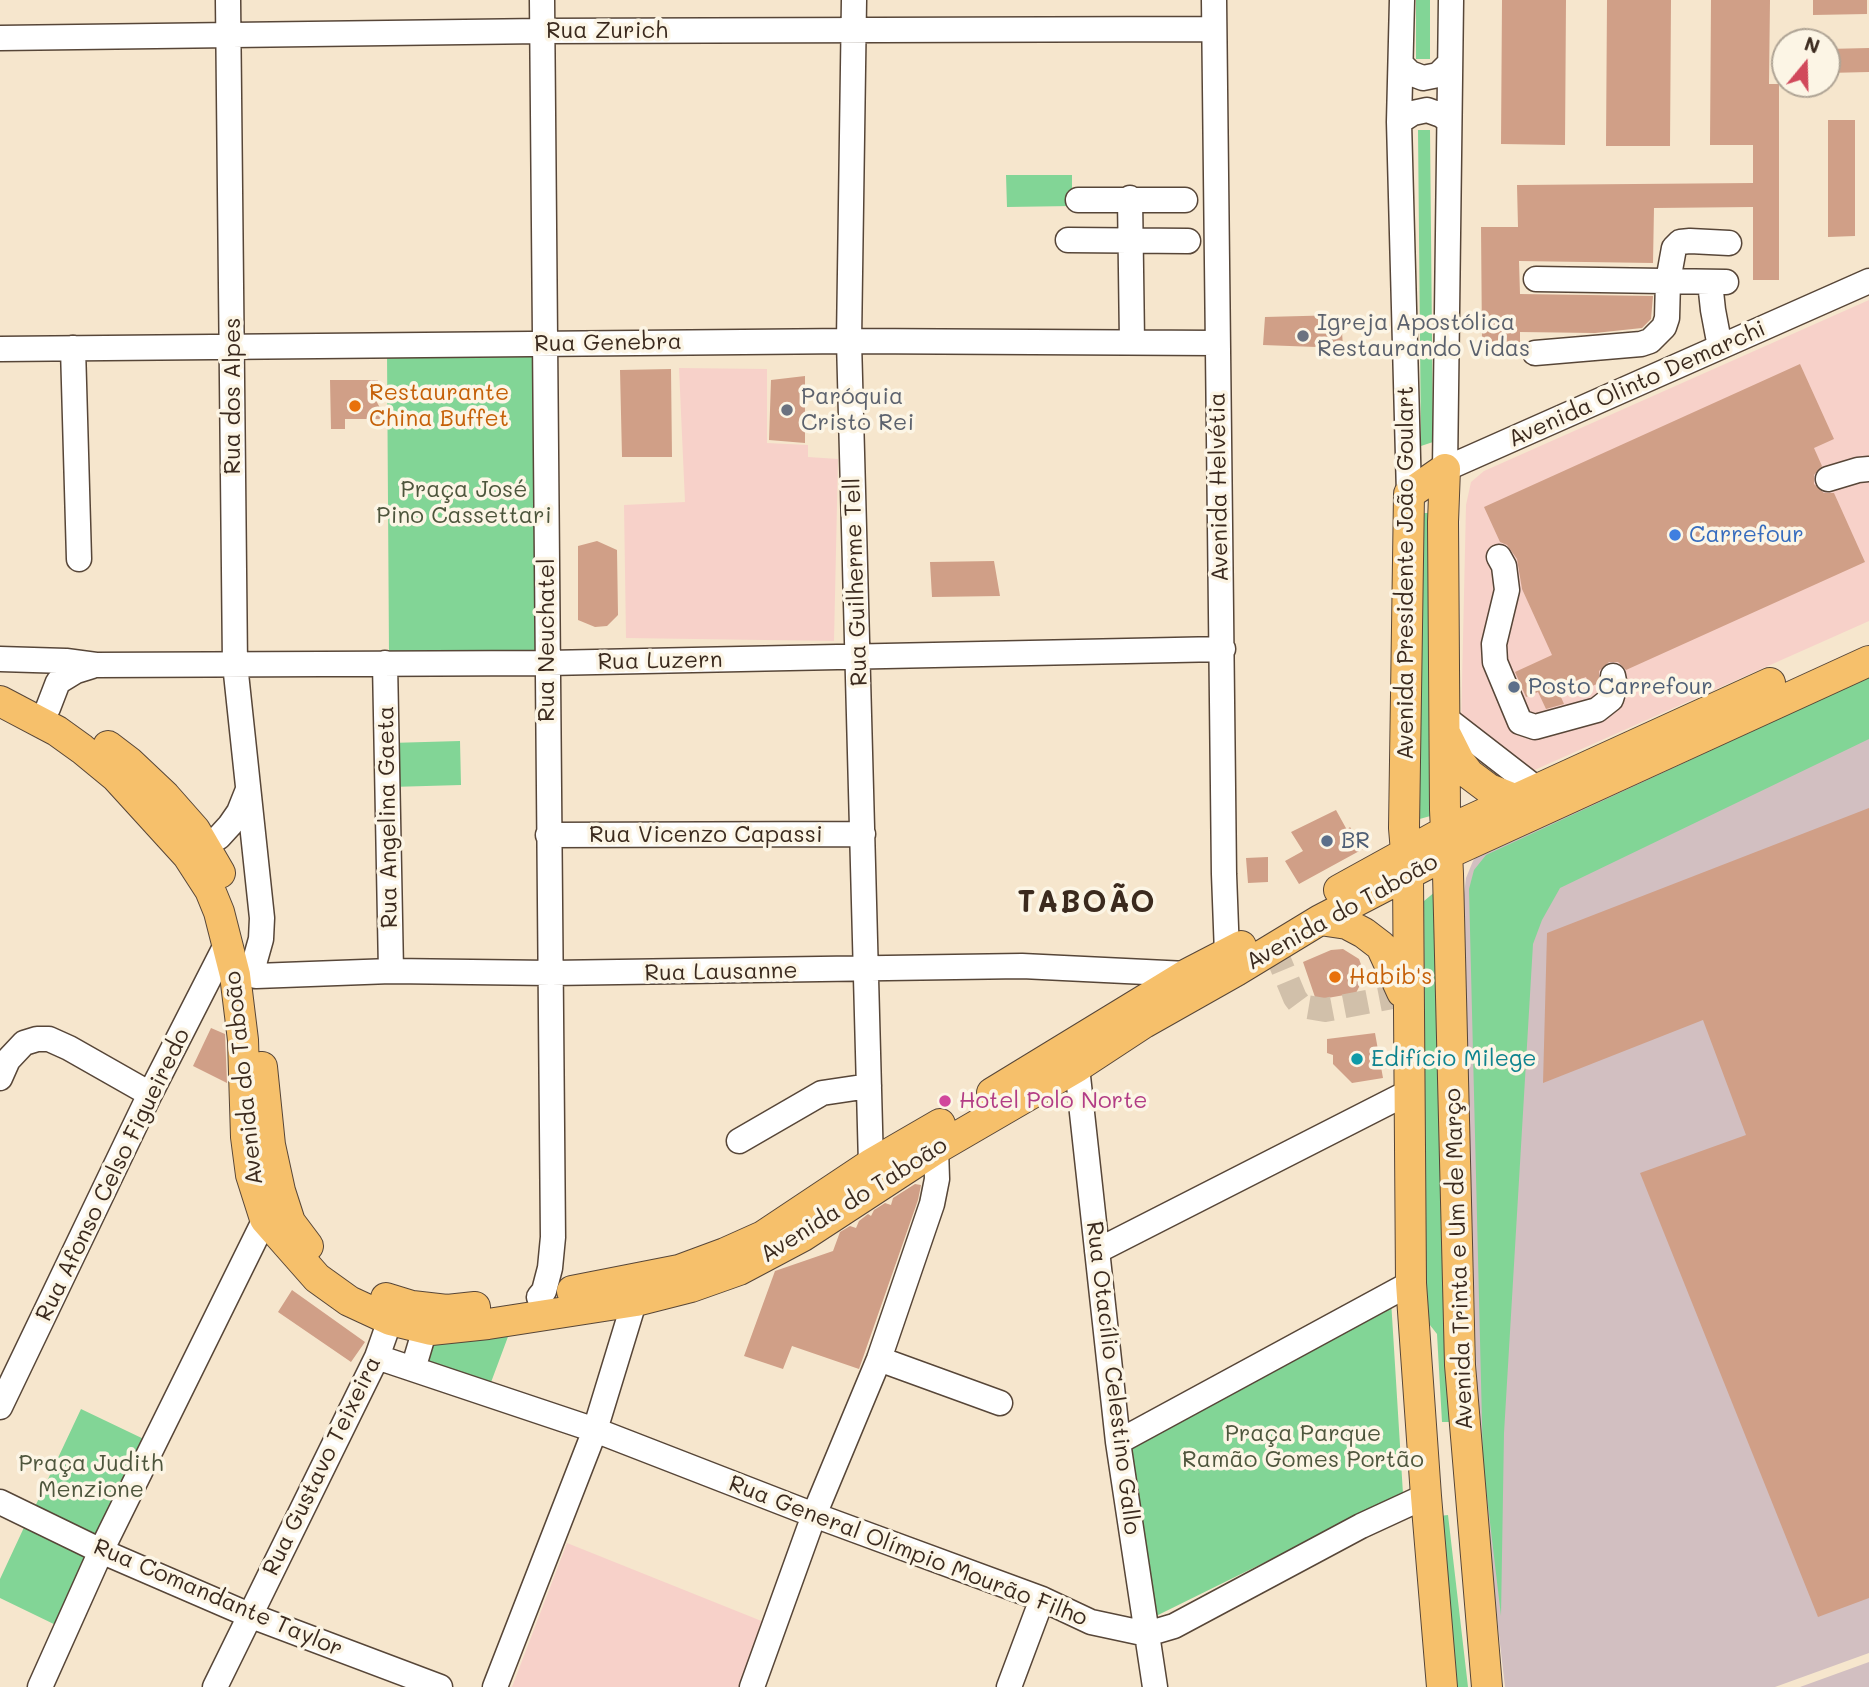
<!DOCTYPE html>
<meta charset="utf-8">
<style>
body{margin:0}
#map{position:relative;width:1869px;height:1687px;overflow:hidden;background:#f6e6cd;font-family:Mali,sans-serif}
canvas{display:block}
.north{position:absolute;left:1771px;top:28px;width:70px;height:70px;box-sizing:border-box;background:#fcf5e5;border:2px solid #afa495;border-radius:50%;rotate:19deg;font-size:19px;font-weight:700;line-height:28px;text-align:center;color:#3b2a1e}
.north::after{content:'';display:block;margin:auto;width:24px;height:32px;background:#d1495b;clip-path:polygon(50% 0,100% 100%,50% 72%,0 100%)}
</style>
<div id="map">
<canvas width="1869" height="1687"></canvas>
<div class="north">N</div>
</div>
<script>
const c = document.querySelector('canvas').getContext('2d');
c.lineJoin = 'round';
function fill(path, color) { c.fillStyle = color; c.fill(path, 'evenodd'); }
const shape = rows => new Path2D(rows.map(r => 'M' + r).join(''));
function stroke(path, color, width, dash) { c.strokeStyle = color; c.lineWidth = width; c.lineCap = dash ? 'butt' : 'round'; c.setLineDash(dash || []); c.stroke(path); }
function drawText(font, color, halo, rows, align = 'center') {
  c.font = font + ' Mali,sans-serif'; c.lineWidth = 7; c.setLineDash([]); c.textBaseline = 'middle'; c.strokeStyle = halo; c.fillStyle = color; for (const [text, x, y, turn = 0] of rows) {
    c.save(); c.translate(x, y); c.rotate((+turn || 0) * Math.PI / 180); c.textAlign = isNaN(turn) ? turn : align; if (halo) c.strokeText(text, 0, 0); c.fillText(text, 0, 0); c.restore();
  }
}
const built = shape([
 [1869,300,1869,621,1503,784,1461,728,1466,505,1471,482,1484,471],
 [679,368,767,369,767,443,808,445,808,457,838,459,834,641,626,638,624,505,685,502],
 [567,1543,769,1624,745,1687,512,1687]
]);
const industrial = shape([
 [1869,670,1869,1653,1775,1687,1505,1687,1479,1462,1463,903,1466,878,1473,861,1480,852],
 [1869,1662,1869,1687,1800,1687]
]);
const green = shape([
 [1416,0,1430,0,1430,59,1416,59],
 [1418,130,1430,130,1433,442,1421,446],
 [1006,175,1072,175,1072,206,1007,207],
 [387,352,539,352,541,653,389,654],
 [1412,513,1430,513,1434,815,1416,820],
 [1869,677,1869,739,1560,888,1542,920,1533,944,1504,1433,1501,1616,1483,1463,1469,889,1474,870,1486,855],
 [460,741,461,785,391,787,390,743],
 [1436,891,1455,1422,1442,1422,1437,1334,1426,1320,1424,901],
 [1391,1300,1403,1494,1152,1618,1129,1443],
 [509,1334,490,1385,423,1361,435,1344],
 [81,1409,150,1442,100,1545,32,1513],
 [1448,1515,1468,1687,1452,1687,1431,1517],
 [27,1521,96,1554,62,1628,0,1598,0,1579]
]);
const building = shape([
 [1502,0,1566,0,1565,145,1501,144],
 [1607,0,1671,0,1670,146,1606,146],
 [1711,0,1770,0,1769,84,1779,84,1779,280,1753,280,1753,207,1654,208,1653,263,1519,261,1520,294,1653,296,1651,319,1642,328,1595,333,1520,332,1520,344,1482,344,1481,227,1518,227,1517,185,1753,183,1753,145,1710,145],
 [1813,0,1867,0,1867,14,1813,15],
 [1869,48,1869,72,1827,73,1827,49],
 [1828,120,1855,120,1855,236,1828,237],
 [1341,315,1343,348,1263,345,1265,317],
 [1800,364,1834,439,1814,448,1822,466,1814,475,1814,484,1824,493,1834,493,1865,562,1626,670,1618,662,1609,662,1599,671,1599,683,1590,687,1586,677,1557,688,1564,704,1546,709,1538,692,1526,697,1515,672,1552,655,1522,589,1517,559,1507,545,1500,542,1484,507],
 [671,369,672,457,622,457,620,370],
 [805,376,805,443,769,440,771,380],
 [330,380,378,380,372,393,386,419,345,419,345,429,331,429],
 [597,541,617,550,618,615,607,626,595,627,578,620,578,546],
 [994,561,1000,596,932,597,930,562],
 [1869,808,1869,1598,1818,1617,1640,1173,1746,1135,1703,1020,1543,1083,1547,933],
 [1336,810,1347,830,1350,827,1363,849,1299,884,1285,861,1303,851,1291,832],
 [1268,857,1268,882,1248,883,1246,858],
 [1343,949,1359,959,1363,970,1361,983,1356,993,1316,1000,1303,962,1331,950],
 [211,1028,225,1034,227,1083,193,1066],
 [1375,1033,1383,1078,1352,1083,1333,1064,1333,1055,1327,1053,1327,1039],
 [915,1184,921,1185,918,1200,859,1369,792,1346,783,1369,744,1356,775,1271,833,1251,840,1232,850,1226,856,1228,859,1221,868,1214,871,1216,874,1210,885,1203,891,1205,893,1198],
 [292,1290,365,1342,351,1362,278,1312]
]);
const minorTunnel = shape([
 [1274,948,1295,998,1301,1006,1325,1010,1403,995]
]);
const minor = shape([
 [228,0,235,664,262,918,261,939,254,964],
 [854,0,849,341,871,1164],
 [1214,0,1224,874,1227,954,1234,968],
 [1402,0,1399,122,1409,494],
 [1451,0,1445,469,1869,281],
 [0,38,542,31,1214,29],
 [1402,65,1410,73,1423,78,1438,75,1450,63],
 [1399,122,1413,113,1427,110,1441,115,1449,121],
 [1130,198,1132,342],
 [1078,200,1185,200],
 [1068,240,1188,241],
 [1536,279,1726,282],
 [1710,282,1713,310,1720,347],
 [73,348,79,559],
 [0,349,849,341,1217,343],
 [1535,353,1641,344,1650,341,1664,327,1667,318,1668,281,1674,248,1680,242,1690,241,1729,243],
 [1828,479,1858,470,1869,469],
 [1499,557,1504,566,1507,590,1494,644,1495,662,1520,722,1535,727,1597,710,1611,699,1615,686,1613,676],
 [0,659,66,661,96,665,548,663,1223,649],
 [385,663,391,971],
 [48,708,58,682,76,671,92,666],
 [1444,717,1537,789],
 [548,835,863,834],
 [204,846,219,837,230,825,239,812,247,792],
 [256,976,391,971,551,973,1022,966,1187,974],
 [1077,1067,1118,1442,1155,1687],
 [0,1078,8,1060,24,1043,37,1039,49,1039,69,1048,150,1094],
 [739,1141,822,1093,869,1086],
 [1097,1251,1409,1092],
 [539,1297,544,1291,550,1268,553,1237,542,0],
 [377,1357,595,1430,814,1515,1042,1599,1091,1622,1147,1634,1174,1626,1361,1526,1426,1496],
 [879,1359,1000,1403],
 [413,1369,425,1329],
 [0,1407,150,1094,227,943],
 [1118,1442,1411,1283],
 [0,1502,101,1551,249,1615,440,1687],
 [40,1687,101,1551,265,1219],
 [215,1687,377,1357,390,1320],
 [495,1687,595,1430,639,1286],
 [752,1687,814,1515,879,1359,932,1204,937,1179,936,1149],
 [1009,1687,1042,1599]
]);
const major = shape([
 [1445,469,1443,522,1445,810,1448,874,1460,1365,1487,1687],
 [0,701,57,731,82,749,116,777,188,856,210,890,219,912,235,975,243,1040,246,1137,251,1175,265,1219,317,1278,349,1301,390,1320,431,1330,488,1324,636,1301,691,1287,739,1270,803,1236,936,1149,1077,1067,1144,1023,1236,971,1320,920,1447,854,1869,661],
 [1446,735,1459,761,1469,774,1489,789,1514,799],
 [108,746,129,762,165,796,195,830,220,873],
 [1339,890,1446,831,1770,683],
 [1320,920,1347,924,1364,933,1381,946,1402,992],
 [262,1067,270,1145,280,1191,290,1222,308,1246],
 [992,1093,1187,974,1241,946],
 [572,1291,679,1270,725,1253,763,1236,871,1164,940,1124],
 [386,1298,412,1306,447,1310,475,1307],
 [1442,1687,1426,1496,1411,1283,1408,876,1404,828,1409,494,1445,469]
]);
const markers = [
 [1303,336,7,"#6b7280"],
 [355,406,7,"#e8710a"],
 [787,410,7,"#6b7280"],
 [1675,535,7,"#3f7fe0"],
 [1514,687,7,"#5c6f8a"],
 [1327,841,7,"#5c6f8a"],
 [1335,977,7,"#e8710a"],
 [1357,1059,7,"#0f9aa8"],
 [945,1101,7,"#d1479c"]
];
const streetNames = [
 ["Rua Zurich",607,31],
 ["Rua Genebra",608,343,-1],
 ["Avenida Olinto Demarchi",1637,384,-24],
 ["Rua dos Alpes",233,396,-90],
 ["Avenida Helvétia",1219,487,-91],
 ["Avenida Presidente João Goulart",1406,573,-90],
 ["Rua Guilherme Tell",856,582,-92],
 ["Rua Neuchatel",547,640,-90],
 ["Rua Luzern",660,661,-1],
 ["Rua Angelina Gaeta",388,817,-91],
 ["Rua Vicenzo Capassi",706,835],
 ["Avenida do Taboão",1342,912,-29],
 ["Rua Lausanne",721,972,-1],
 ["Avenida do Taboão",244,1078,-96],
 ["Rua Afonso Celso Figueiredo",113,1175,-64],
 ["Avenida do Taboão",854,1200,-32],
 ["Avenida Trinta e Um de Março",1459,1259,-92],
 ["Rua Otacílio Celestino Gallo",1113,1378,83],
 ["Rua Gustavo Teixeira",322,1466,-64],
 ["Rua General Olímpio Mourão Filho",908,1551,21],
 ["Rua Comandante Taylor",218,1598,23]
];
const worshipNames = [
 ["Igreja Apostólica",1317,323],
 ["Restaurando Vidas",1317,349],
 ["Paróquia",801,397],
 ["Cristo Rei",801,423]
];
const foodNames = [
 ["Restaurante",369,393],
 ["China Buffet",369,419],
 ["Habib's",1349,977]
];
const parkNames = [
 ["Praça José",464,490],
 ["Pino Cassettari",464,516],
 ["Praça Parque",1303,1434],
 ["Ramão Gomes Portão",1303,1460],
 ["Praça Judith",91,1464],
 ["Menzione",91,1490]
];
const shopNames = [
 ["Carrefour",1689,535]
];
const serviceNames = [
 ["Posto Carrefour",1528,687],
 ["BR",1341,841]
];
const cultureNames = [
 ["Edifício Milege",1371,1059]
];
const hotelNames = [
 ["Hotel Polo Norte",959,1101]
];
const districtNames = [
 ["TABOÃO",1087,903]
];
fill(built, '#f7d1c9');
fill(industrial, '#d2bfc1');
fill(green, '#82d596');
fill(building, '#d09f87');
stroke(minorTunnel, '#d1c0aa', 24, [24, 12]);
stroke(minor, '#574638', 27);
stroke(major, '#574638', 32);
stroke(minor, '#fff', 24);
stroke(major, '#f6c06b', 30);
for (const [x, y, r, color] of markers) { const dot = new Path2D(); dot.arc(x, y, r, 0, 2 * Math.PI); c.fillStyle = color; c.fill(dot); stroke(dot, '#fcf5e5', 2.5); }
drawText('23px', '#3b2a1e', '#fcf5e5', streetNames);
drawText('23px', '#5b616d', '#fcf5e5', worshipNames, 'left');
drawText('23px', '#c56008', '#fcf5e5', foodNames, 'left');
drawText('23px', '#4d553c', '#fcf5e5', parkNames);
drawText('23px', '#366cbe', '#fcf5e5', shopNames, 'left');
drawText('23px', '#4e5e75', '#fcf5e5', serviceNames, 'left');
drawText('23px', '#0d838f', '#fcf5e5', cultureNames, 'left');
drawText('23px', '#b23c85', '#fcf5e5', hotelNames, 'left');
c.letterSpacing = '2px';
drawText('bold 30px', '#3b2a1e', '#fcf5e5', districtNames);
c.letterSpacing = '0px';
</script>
